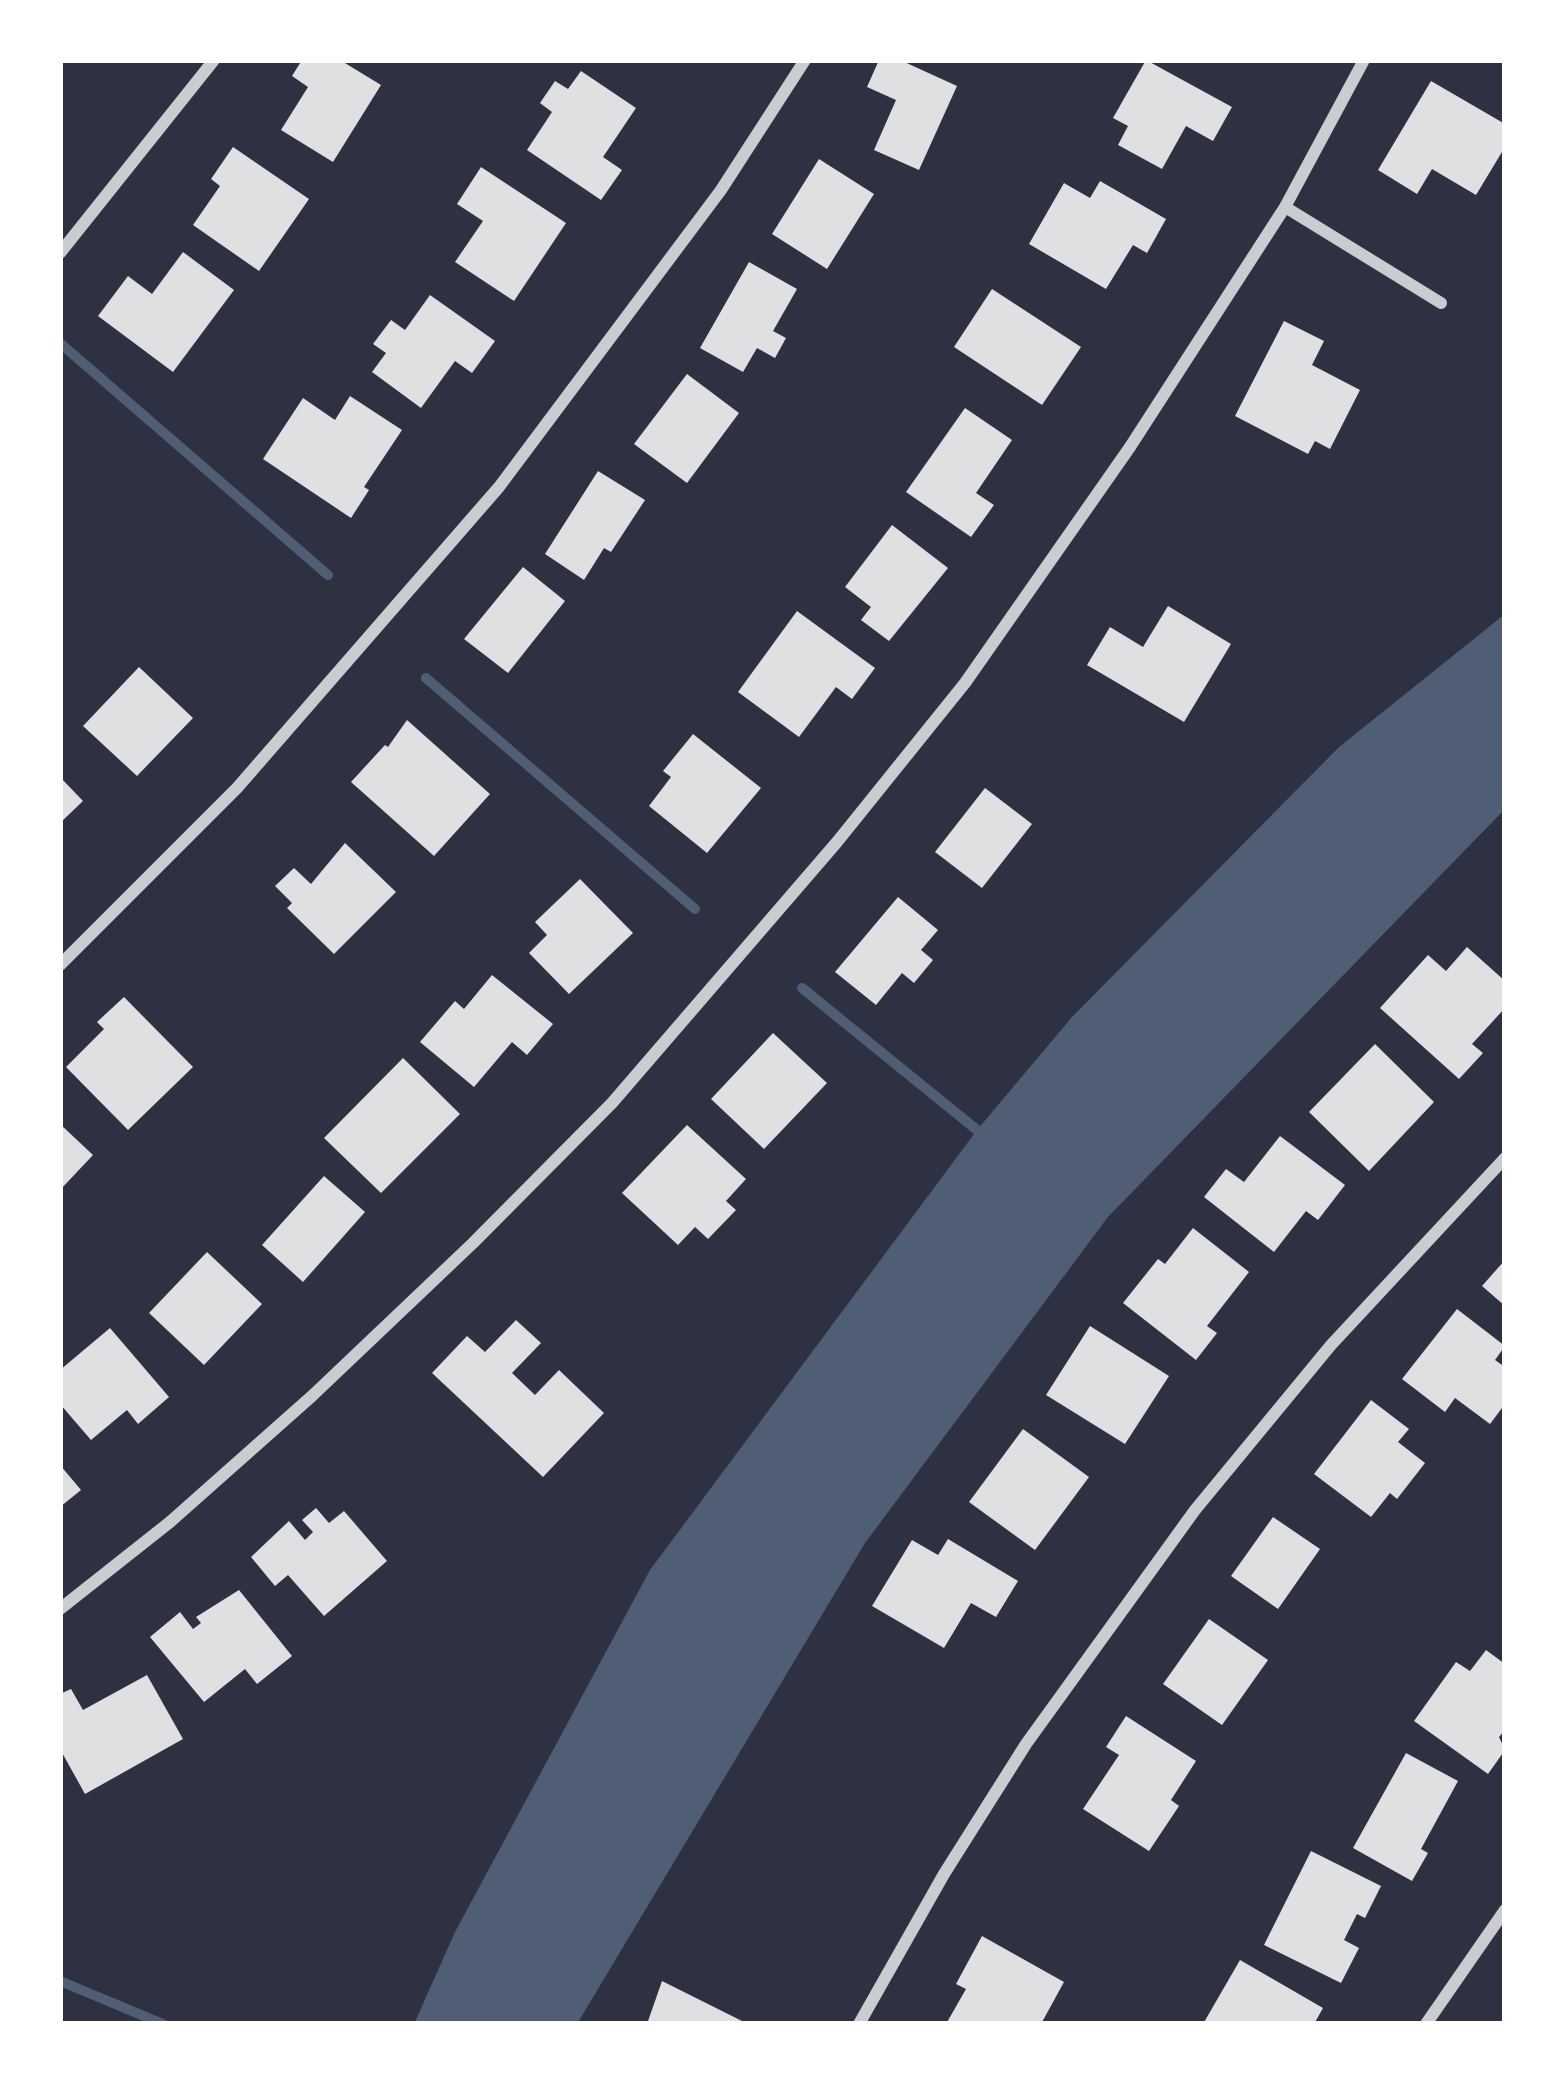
<!DOCTYPE html>
<style>
body{margin:0}
#map{position:relative;width:1565px;height:2084px;overflow:hidden;background:#2d3142;font-family:Poppins,sans-serif}
canvas{display:block}
.frame{position:absolute;inset:0;border:63px solid #fff;pointer-events:none}
</style>
<div id="map">
<canvas width="1565" height="2084"></canvas>
<div class="frame"></div>
</div>
<script>
const c = document.querySelector('canvas').getContext('2d');
c.lineJoin = 'round';
function fill(path, color) { c.fillStyle = color; c.fill(path, 'evenodd'); }
const shape = rows => new Path2D(rows.map(r => 'M' + r).join(''));
function stroke(path, color, width, dash) { c.strokeStyle = color; c.lineWidth = width; c.lineCap = dash ? 'butt' : 'round'; c.setLineDash(dash || []); c.stroke(path); }
const water = shape([
 [1505,614,1505,809,1108,1217,865,1543,577,2024,414,2024,455,1932,650,1570,977,1130,1072,1017,1339,747]
]);
const stream = shape([
 [60,343,328,575],
 [426,678,695,909],
 [802,988,977,1130],
 [60,1981,163,2024]
]);
const building = shape([
 [302,60,340,60,381,85,333,162,281,130,308,87,292,76],
 [879,60,900,60,957,86,919,170,874,150,896,100,867,87],
 [1146,60,1232,107,1213,141,1186,126,1162,169,1118,145,1128,126,1113,118],
 [581,71,636,108,603,157,622,170,601,200,527,150,552,112,540,103,555,81,568,89],
 [1431,81,1505,124,1505,147,1476,195,1432,169,1417,194,1378,170],
 [233,147,309,199,259,271,193,225,220,186,211,179],
 [819,159,874,194,827,269,772,234],
 [481,167,566,223,514,301,455,262,483,221,457,204],
 [1100,181,1166,219,1147,253,1133,245,1106,289,1029,244,1064,183,1090,198],
 [183,252,234,290,173,372,98,316,128,276,152,294],
 [749,262,797,289,773,331,786,338,775,358,757,348,743,372,700,348],
 [992,289,1081,347,1042,405,954,347],
 [430,295,495,341,472,373,455,361,421,408,372,372,386,353,373,344,391,320,405,330],
 [1284,321,1324,341,1312,365,1360,390,1330,449,1315,441,1308,454,1235,416],
 [687,374,739,413,687,483,634,444],
 [350,396,402,430,364,487,369,490,351,518,263,459,303,398,335,420],
 [965,408,1012,440,976,493,994,505,971,537,906,492],
 [598,471,645,500,611,552,604,548,584,580,545,554],
 [892,525,948,568,889,641,861,620,871,607,845,587],
 [523,567,565,601,508,673,464,639],
 [1168,606,1231,644,1184,722,1087,665,1110,627,1143,647],
 [797,611,875,668,852,699,836,687,799,737,738,692],
 [139,667,193,718,137,776,83,726],
 [407,720,490,794,434,856,351,782,385,745,388,747],
 [693,734,761,788,707,853,649,806,671,777,663,771],
 [60,777,83,801,60,823],
 [985,788,1032,824,982,888,935,852],
 [345,843,396,892,334,954,287,908,292,903,275,886,294,868,311,884],
 [580,879,633,933,569,994,529,953,547,935,535,922],
 [898,897,938,930,921,950,933,960,914,983,902,973,876,1005,835,972],
 [1467,947,1505,981,1505,1008,1472,1044,1483,1053,1459,1079,1380,1008,1428,955,1446,971],
 [492,975,553,1024,527,1055,512,1042,474,1087,420,1042,455,1001,464,1009],
 [124,997,193,1067,128,1130,66,1067,104,1029,97,1022],
 [773,1033,827,1083,764,1149,711,1099],
 [1375,1044,1434,1102,1369,1171,1309,1112],
 [403,1058,460,1114,381,1193,324,1138],
 [60,1124,93,1155,60,1190],
 [687,1125,746,1179,726,1201,736,1210,708,1239,695,1227,678,1245,622,1193],
 [1280,1136,1345,1185,1318,1220,1306,1211,1274,1252,1204,1197,1226,1169,1244,1182],
 [324,1176,365,1212,303,1282,262,1245],
 [1193,1228,1249,1272,1207,1326,1217,1333,1196,1360,1123,1303,1158,1259,1165,1264],
 [207,1252,262,1304,204,1365,149,1313],
 [1505,1260,1505,1306,1482,1286],
 [1457,1309,1505,1346,1495,1360,1505,1367,1505,1404,1490,1424,1455,1398,1445,1412,1402,1379],
 [516,1320,541,1343,512,1373,535,1395,559,1370,604,1413,543,1477,432,1373,467,1336,485,1352],
 [1090,1326,1169,1376,1125,1444,1046,1395],
 [110,1328,169,1397,138,1424,127,1410,91,1440,60,1404,60,1370],
 [1371,1400,1409,1429,1398,1442,1425,1463,1397,1499,1390,1493,1371,1517,1314,1474],
 [1023,1429,1089,1477,1035,1550,969,1502],
 [60,1465,81,1490,60,1507],
 [316,1508,329,1523,344,1511,387,1561,324,1616,288,1575,275,1586,251,1557,289,1521,305,1540,313,1532,302,1520],
 [1273,1517,1320,1549,1278,1609,1231,1576],
 [948,1539,1018,1581,996,1617,971,1603,944,1648,872,1606,912,1540,938,1555],
 [239,1590,292,1656,257,1684,245,1669,204,1702,150,1637,180,1612,193,1629,201,1623,196,1617],
 [1209,1619,1268,1660,1222,1725,1163,1684],
 [1486,1650,1505,1664,1505,1730,1499,1737,1505,1750,1488,1774,1414,1721,1456,1662,1470,1671],
 [147,1675,183,1739,85,1794,60,1749,60,1694,71,1689,83,1710],
 [1126,1716,1196,1761,1171,1800,1179,1806,1149,1851,1083,1809,1119,1755,1106,1747],
 [1406,1753,1458,1781,1421,1849,1428,1853,1412,1881,1353,1848],
 [1311,1851,1381,1886,1365,1918,1357,1914,1344,1940,1359,1948,1341,1983,1264,1945],
 [982,1936,1064,1982,1041,2024,946,2024,966,1989,956,1984],
 [1240,1960,1323,2008,1314,2024,1203,2024],
 [662,1981,748,2024,647,2024]
]);
const minor = shape([
 [1285,207,1441,303],
 [60,253,214,60],
 [60,965,237,788,499,487,721,190,805,60],
 [60,1609,170,1522,312,1396,473,1243,612,1103,837,842,965,683,1130,447,1285,207,1364,60],
 [859,2024,944,1874,1026,1744,1195,1510,1331,1345,1505,1158],
 [1426,2024,1505,1910]
]);
fill(water, '#4f5d75');
stroke(stream, '#4f5d75', 10);
fill(building, '#e0e0e3');
stroke(minor, '#caccd0', 12);
</script>
